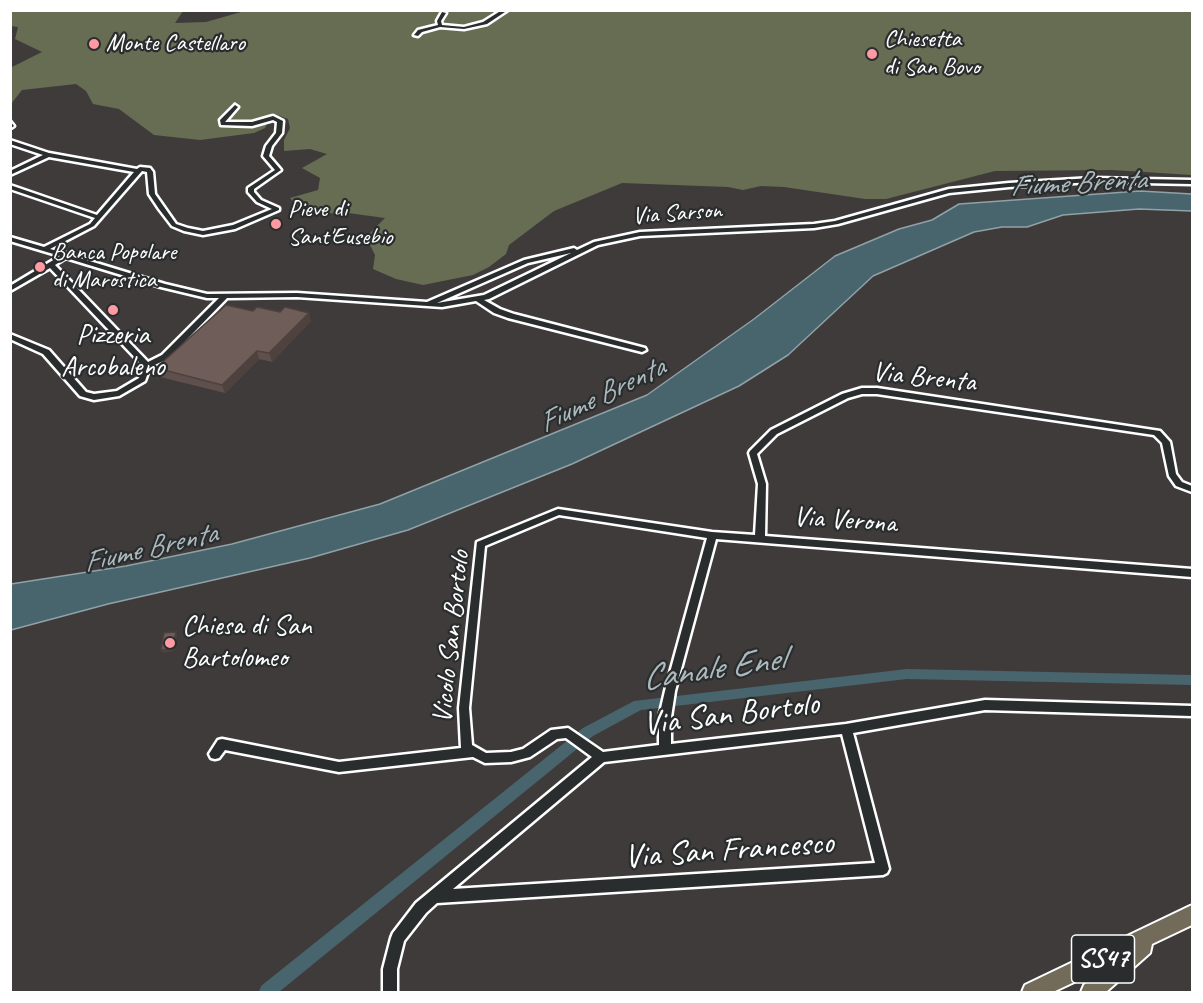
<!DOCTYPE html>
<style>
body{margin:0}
#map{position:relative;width:1203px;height:1003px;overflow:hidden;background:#3f3b3b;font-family:Caveat,sans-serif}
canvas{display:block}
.frame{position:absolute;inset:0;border:12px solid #fff;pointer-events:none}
</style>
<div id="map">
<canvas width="1203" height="1003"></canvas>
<div class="frame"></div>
</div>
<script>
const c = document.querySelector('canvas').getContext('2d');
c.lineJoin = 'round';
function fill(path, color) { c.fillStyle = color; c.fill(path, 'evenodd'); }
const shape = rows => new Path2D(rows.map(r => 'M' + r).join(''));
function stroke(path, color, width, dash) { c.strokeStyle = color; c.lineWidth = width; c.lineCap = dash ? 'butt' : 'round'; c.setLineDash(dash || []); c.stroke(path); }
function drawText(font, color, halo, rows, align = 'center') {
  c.font = font + ' Caveat,sans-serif'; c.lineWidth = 4.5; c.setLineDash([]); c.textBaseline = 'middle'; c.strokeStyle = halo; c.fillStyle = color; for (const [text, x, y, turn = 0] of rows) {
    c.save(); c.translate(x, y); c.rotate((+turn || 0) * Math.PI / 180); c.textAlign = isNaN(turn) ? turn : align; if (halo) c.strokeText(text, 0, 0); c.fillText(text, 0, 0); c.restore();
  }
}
const green = shape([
 [11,10,183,11,175,23,206,22,248,10,1192,11,1192,175,1112,170,995,171,886,199,865,199,784,187,761,186,743,190,728,187,622,183,554,211,509,245,506,254,489,267,473,275,423,285,396,279,373,269,375,255,366,237,385,218,348,213,302,214,290,198,318,190,320,178,302,168,327,154,310,149,284,151,284,140,290,128,288,119,272,113,265,128,254,133,200,140,154,135,119,109,93,104,86,91,76,84,22,90,11,104,10,68,42,52,15,39,18,27,11,26]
]);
const water = shape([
 [1140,191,1192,194,1192,211,1139,209,1063,215,1027,227,1002,227,974,232,873,276,788,355,739,386,572,464,408,530,310,558,108,604,11,630,11,584,126,566,232,544,380,504,647,395,754,319,835,256,899,229,932,220,959,204,1140,191]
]);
const canal = shape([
 [907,669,1192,675,1192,685,907,679,641,710,593,736,279,992,259,992,261,986,583,728,634,701,907,669]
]);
const minor = shape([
 [502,10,508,10,487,24,464,29,440,27,422,32,418,36,414,35,418,30,438,25,437,21,442,12,446,13,441,21,442,25,464,27,483,22,502,10],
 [235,105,238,107,225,122,252,122,273,116,283,121,282,133,272,146,269,156,281,170,254,189,254,192,261,200,279,208,279,210,235,229,203,235,184,231,172,226,159,209,149,194,147,172,142,171,94,226,50,249,69,254,70,255,165,284,207,294,297,293,427,302,524,260,574,248,577,250,594,242,640,232,814,224,835,221,949,189,1009,183,1092,178,1192,180,1192,184,1092,182,1009,187,949,193,838,224,814,228,640,236,598,245,489,299,484,300,500,309,514,314,645,348,646,350,642,352,508,318,494,313,476,301,442,307,297,297,227,298,168,359,150,367,145,381,119,396,94,400,80,396,43,354,10,339,10,334,49,350,86,392,94,394,117,391,139,378,143,366,50,268,10,291,10,286,60,256,10,241,10,237,44,247,90,224,95,218,10,189,10,185,97,215,134,172,49,157,10,175,10,171,43,155,10,144,10,140,49,153,137,169,140,167,150,168,153,172,155,194,176,224,188,228,203,231,233,225,272,209,257,202,248,192,248,188,275,170,263,156,266,146,276,133,277,122,273,120,252,126,221,125,220,120,235,105],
 [571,253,484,295,437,303,528,263,571,253],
 [66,258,161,287,207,298,219,298,162,355,148,362,55,265,66,258],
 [10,121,14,126,11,128,10,128,10,121],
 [862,388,877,388,1160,431,1170,442,1176,474,1182,482,1192,486,1192,492,1176,486,1169,476,1162,443,1154,435,877,394,862,394,848,398,777,434,757,454,766,484,765,536,1192,569,1192,577,716,539,675,691,671,717,671,744,846,724,985,700,1192,706,1192,716,985,710,853,733,889,869,887,873,883,875,437,903,426,913,404,941,397,969,397,992,383,992,383,969,391,938,393,933,416,903,592,757,566,738,557,739,530,757,511,762,485,763,473,757,339,772,225,750,219,758,215,759,211,758,209,754,218,740,222,739,339,762,461,748,459,708,477,542,558,509,712,532,755,535,758,484,749,453,750,451,771,430,842,394,862,388],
 [559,515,707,538,665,691,659,717,659,745,603,752,568,728,551,730,523,749,511,752,486,753,472,745,469,708,485,546,559,515],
 [842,734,875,863,453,889,604,762,842,734]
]);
const highway = shape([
 [1192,905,1192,925,1152,944,1150,953,1106,992,1081,992,1084,985,1102,969,1053,992,1022,992,1025,985,1192,905]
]);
const wall = shape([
 [253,311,311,321,272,362,259,359,225,393,160,377,156,368]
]);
const shadedWall = shape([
 [309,313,311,321,272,362,269,353],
 [257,351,259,359,225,393,222,385],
 [176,632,177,635,174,651,163,653,161,650]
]);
const building = shape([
 [226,305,253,311,257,307,280,312,285,307,309,313,269,353,257,351,222,385,156,368,226,305],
 [176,632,172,648,161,650,164,633,176,632]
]);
const markers = [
 [94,44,6,"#ff9aa2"],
 [872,54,6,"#ff9aa2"],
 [276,224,6,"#ff9aa2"],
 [40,267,6,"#ff9aa2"],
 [113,310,6,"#ff9aa2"],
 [170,643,6,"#ff9aa2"]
];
const farPoinames = [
 ["Chiesetta",884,40],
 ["di San Bovo",884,68],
 ["Monte Castellaro",106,44],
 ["Pieve di",288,210],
 ["Sant'Eusebio",288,238],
 ["Banca Popolare",52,253],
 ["di Marostica",52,281]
];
const farStreetnames = [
 ["Via Sarson",677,214,-4]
];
const shields = [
 [1103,959,63]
];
const shieldNames = [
 ["SS47",1103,959]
];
const poiNames = [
 ["Pizzeria",113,336],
 ["Arcobaleno",113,368],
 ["Chiesa di San",182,627,"left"],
 ["Bartolomeo",182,659,"left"]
];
const streetNames = [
 ["Via Brenta",924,378,6],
 ["Via Verona",845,521,4],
 ["Vicolo San Bortolo",452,637,-84]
];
const waterNames = [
 ["Fiume Brenta",1078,184,-3],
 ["Fiume Brenta",602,396,-26],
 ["Fiume Brenta",150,549,-13]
];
const nearStreetnames = [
 ["Via San Bortolo",731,715,-7],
 ["Via San Francesco",729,851,-4]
];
const nearWaternames = [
 ["Canale Enel",713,670,-8]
];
fill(green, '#676d53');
fill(water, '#48646d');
stroke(water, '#91a2a7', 1.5);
fill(canal, '#48646d');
stroke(minor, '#fff', 5);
stroke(highway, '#fff', 4);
fill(minor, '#2a2d2e');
fill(highway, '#726b5a');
fill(wall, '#5f504d');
fill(shadedWall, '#4e413e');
fill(building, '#6f5d59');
stroke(building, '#4e413e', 1.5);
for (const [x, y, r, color] of markers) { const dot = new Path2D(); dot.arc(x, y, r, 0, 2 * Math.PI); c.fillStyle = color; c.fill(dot); stroke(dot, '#2a2d2e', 2); }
drawText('24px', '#fff', '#2a2d2e', farPoinames, 'left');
drawText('24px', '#fff', '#2a2d2e', farStreetnames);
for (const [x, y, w] of shields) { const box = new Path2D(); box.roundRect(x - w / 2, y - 24, w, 48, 4.5); c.fillStyle = '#2a2d2e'; c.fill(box); stroke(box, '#fff', 1.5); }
drawText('bold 27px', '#fff', null, shieldNames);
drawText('28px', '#fff', '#2a2d2e', poiNames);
drawText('28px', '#fff', '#2a2d2e', streetNames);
drawText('italic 30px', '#adb9bd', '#2a2d2e', waterNames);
drawText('33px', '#fff', '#2a2d2e', nearStreetnames);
drawText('italic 36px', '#adb9bd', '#2a2d2e', nearWaternames);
</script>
